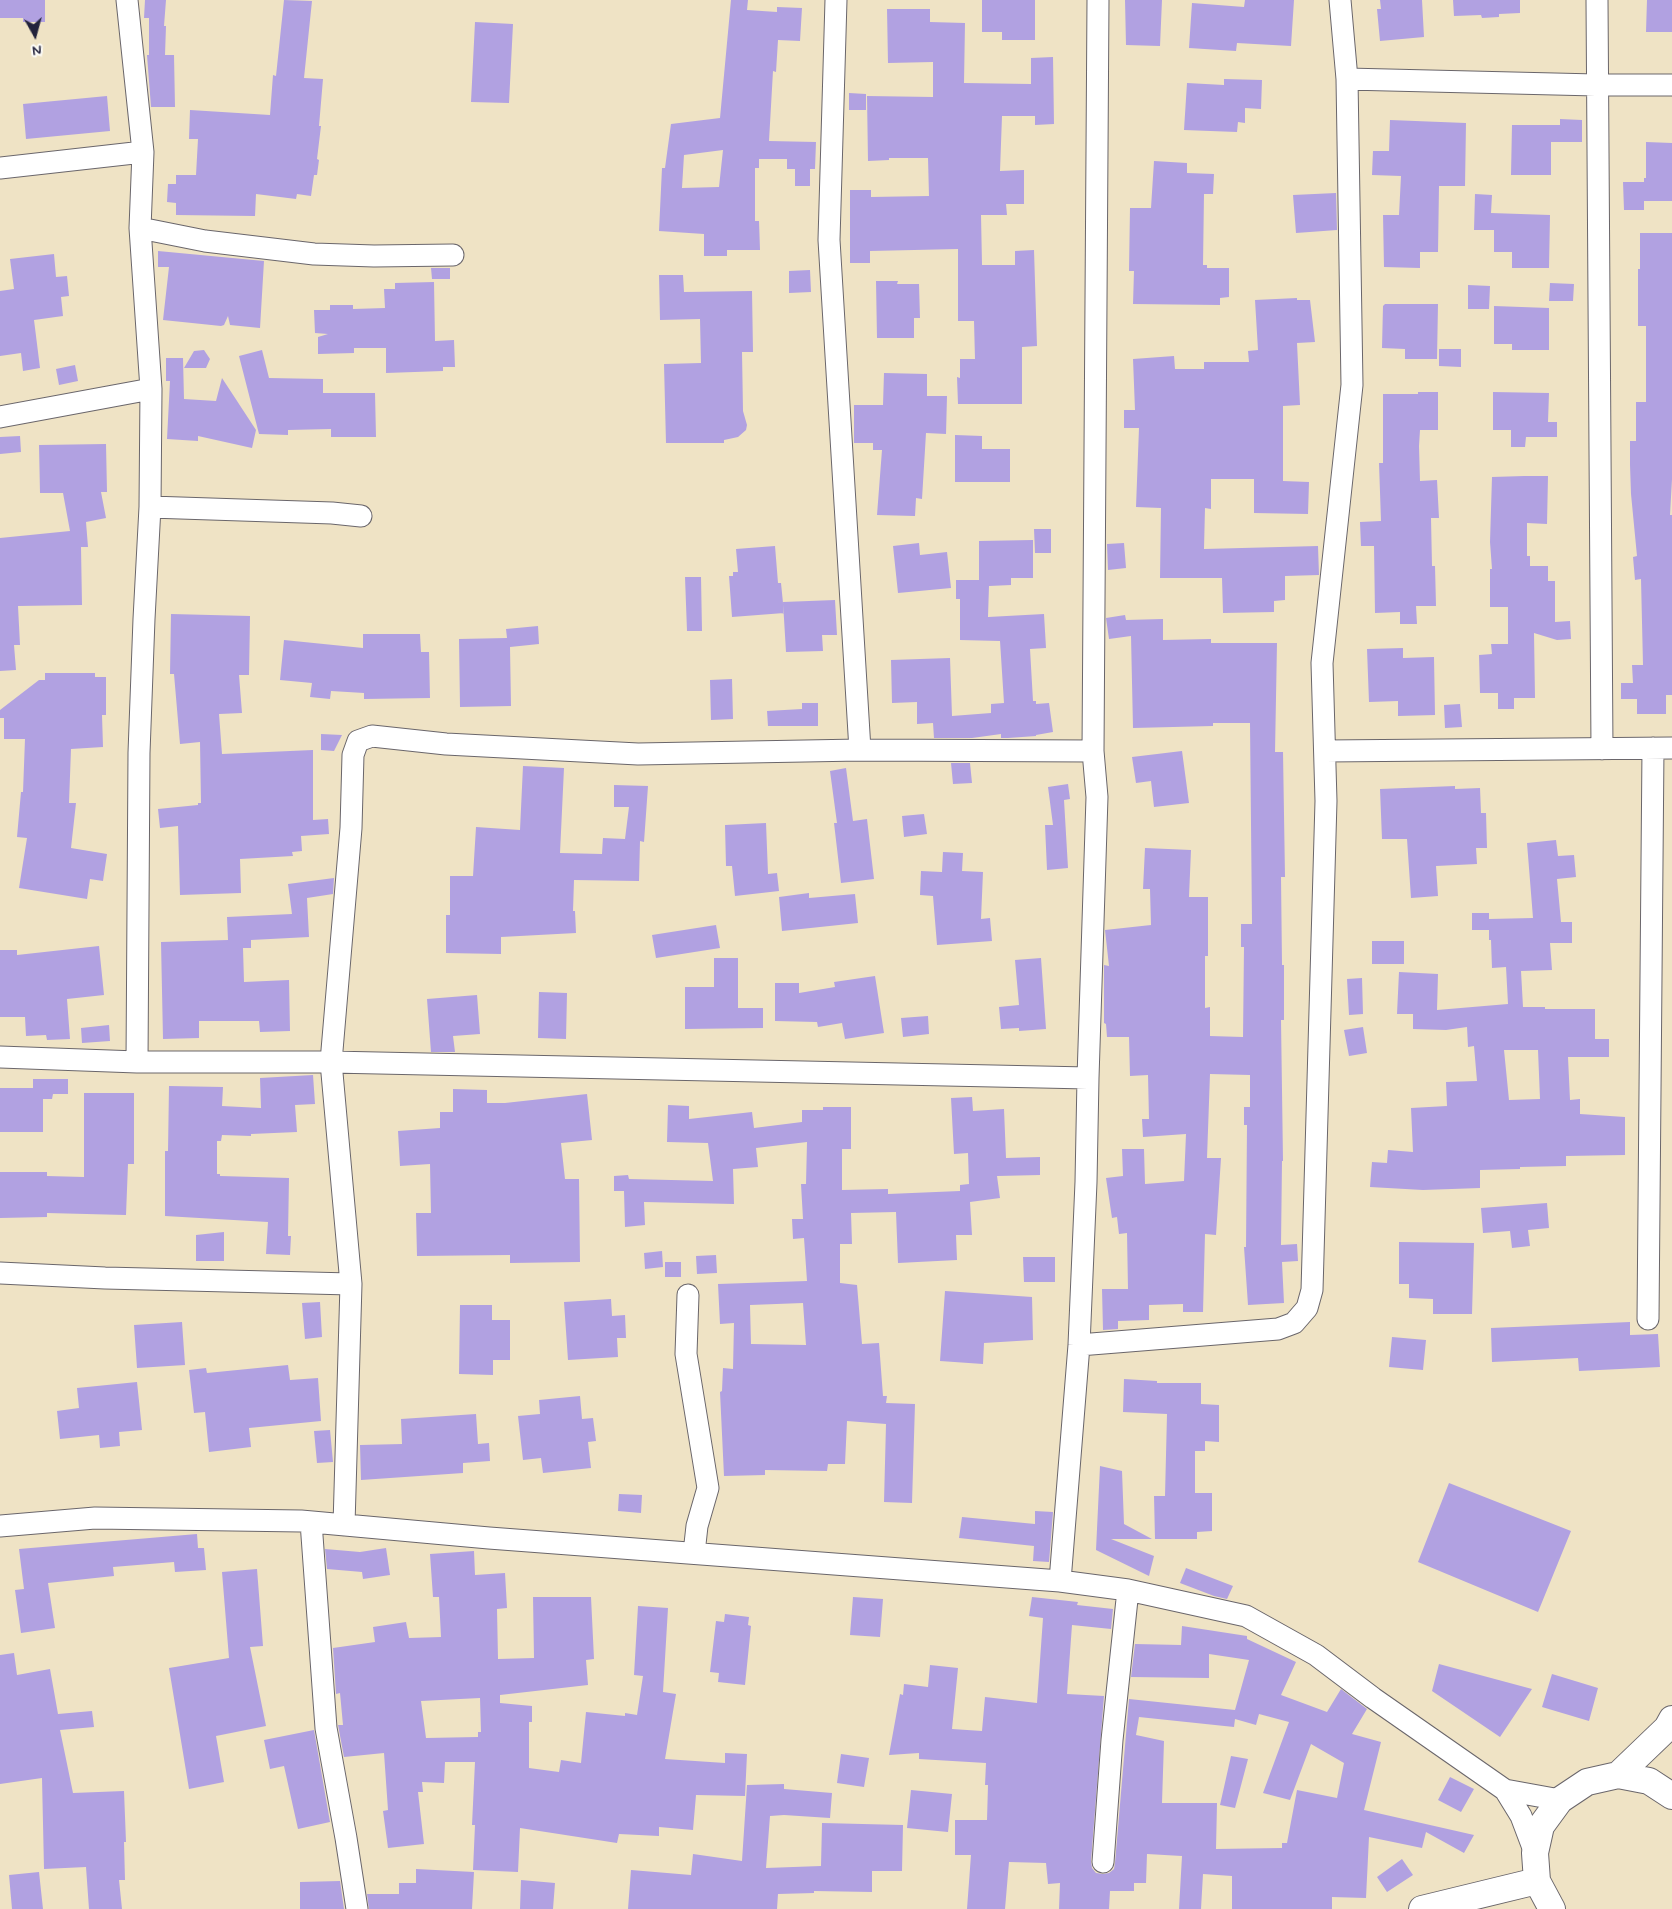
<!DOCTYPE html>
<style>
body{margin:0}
#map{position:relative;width:1672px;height:1909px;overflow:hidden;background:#efe3c5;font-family:Mynerve,sans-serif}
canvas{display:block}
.north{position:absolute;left:10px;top:10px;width:50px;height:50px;-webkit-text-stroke:4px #fdfcf7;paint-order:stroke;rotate:173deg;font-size:14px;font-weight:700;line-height:20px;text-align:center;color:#22223b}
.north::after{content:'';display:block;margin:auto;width:18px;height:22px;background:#22223b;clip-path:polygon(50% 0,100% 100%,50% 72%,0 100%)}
</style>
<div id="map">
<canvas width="1672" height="1909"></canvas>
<div class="north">N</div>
</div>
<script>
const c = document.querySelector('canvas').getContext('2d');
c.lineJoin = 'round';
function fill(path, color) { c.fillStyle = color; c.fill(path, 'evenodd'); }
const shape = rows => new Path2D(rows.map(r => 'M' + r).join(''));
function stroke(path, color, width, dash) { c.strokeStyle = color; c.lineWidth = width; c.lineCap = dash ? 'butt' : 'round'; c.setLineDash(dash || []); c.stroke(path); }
const building = shape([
 [0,0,45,0,45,22,23,22,23,18,0,18],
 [145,0,166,0,164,26,166,26,165,55,174,55,175,107,151,107,147,55,149,55,149,18,144,18],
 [284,0,312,1,304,78,323,79,319,126,321,126,317,159,319,160,317,175,314,175,311,196,297,194,296,199,256,194,255,216,176,215,176,203,167,202,168,184,176,184,176,175,196,175,198,139,189,139,190,110,270,115,273,75,276,76],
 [731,0,748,0,747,10,777,12,777,7,802,8,800,41,778,40,776,72,773,71,769,141,816,142,815,169,810,169,810,186,795,186,795,169,787,169,787,159,759,159,759,168,755,168,755,221,759,221,760,250,727,250,727,256,704,256,704,234,659,231,662,168,665,168,671,124,720,118],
 [723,150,719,187,682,188,684,155],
 [982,0,1035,0,1035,40,1002,40,1002,32,982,32],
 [1125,0,1162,0,1160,46,1126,45],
 [1245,0,1294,0,1291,46,1237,43,1236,51,1189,48,1192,3,1244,7],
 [1380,0,1422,0,1424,37,1380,41,1377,9,1381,9],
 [1453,0,1520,0,1520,13,1499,14,1499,17,1482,18,1481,15,1454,16],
 [1647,0,1672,0,1672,32,1646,32],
 [887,9,930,9,930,22,965,23,964,83,1031,84,1031,58,1053,57,1054,124,1035,125,1035,116,1002,116,1000,171,1024,170,1024,204,1006,204,1007,215,981,215,982,265,1015,265,1015,251,1034,250,1037,346,1022,347,1022,404,958,404,957,377,960,378,960,359,975,359,974,321,958,321,958,249,870,251,870,263,850,263,850,190,871,190,871,197,929,196,928,158,889,158,889,160,868,161,867,96,933,97,933,62,888,63],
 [475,22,513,24,509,103,471,102],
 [1224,79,1262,80,1261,109,1245,108,1245,123,1238,122,1237,132,1184,130,1187,83,1224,85],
 [849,93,866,94,866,110,849,110],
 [107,96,110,131,26,139,23,104],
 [1560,119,1582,120,1582,142,1551,142,1551,175,1511,175,1512,125,1560,125],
 [1390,120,1466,123,1465,186,1439,186,1438,252,1420,252,1420,268,1384,267,1383,215,1399,215,1401,176,1372,175,1373,151,1389,151],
 [1646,142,1672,143,1672,201,1644,201,1644,210,1624,210,1623,182,1644,182,1644,178,1646,178],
 [1154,161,1187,163,1187,173,1214,174,1213,194,1204,194,1203,265,1207,265,1207,268,1229,268,1229,297,1220,298,1220,305,1133,304,1134,271,1129,271,1130,208,1151,208],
 [1336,193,1337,230,1296,233,1293,195],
 [1475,194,1492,195,1491,213,1550,215,1549,268,1512,268,1512,252,1494,252,1494,230,1474,230],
 [1640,233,1672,233,1672,479,1670,515,1672,515,1672,695,1666,695,1666,714,1637,714,1637,699,1621,699,1621,683,1633,683,1632,665,1643,665,1641,579,1635,580,1633,557,1637,556,1631,494,1630,465,1630,441,1636,441,1636,402,1646,402,1646,326,1638,326,1638,269,1640,269],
 [158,251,264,261,260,328,230,325,228,316,224,325,221,326,163,320,169,267,158,267],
 [54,254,56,277,67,276,69,296,61,297,63,316,34,320,40,368,23,371,21,353,0,356,0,291,14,289,10,259],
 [431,268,450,268,450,279,432,279],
 [810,270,811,292,789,293,789,271],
 [659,275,683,275,684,292,752,291,753,352,742,352,743,411,747,425,746,430,738,437,724,440,724,443,666,443,664,364,701,363,700,319,660,320],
 [876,281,898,281,897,284,919,284,920,318,914,318,914,338,877,338],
 [434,282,435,341,454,340,455,367,443,367,443,371,386,373,386,348,354,348,354,353,318,354,318,337,328,334,315,333,314,310,330,310,330,305,353,305,353,309,385,308,384,289,395,289,395,283],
 [1550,283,1574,284,1573,301,1549,301],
 [1468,285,1490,286,1489,309,1468,309],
 [1297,298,1297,300,1310,300,1315,342,1297,343,1300,405,1283,406,1283,481,1309,482,1308,514,1254,513,1254,479,1211,479,1211,509,1205,508,1204,549,1318,546,1319,575,1285,576,1285,600,1274,601,1274,612,1223,613,1222,578,1160,578,1161,508,1136,507,1139,428,1124,428,1124,410,1135,410,1133,359,1174,356,1175,369,1204,369,1204,362,1249,362,1248,351,1258,350,1255,300],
 [1385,304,1438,304,1437,359,1405,359,1405,349,1382,348,1383,306],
 [1494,306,1549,308,1549,350,1512,350,1512,344,1494,344],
 [1439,349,1461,349,1461,367,1439,366],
 [204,350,210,359,206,368,184,368,194,351],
 [262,350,269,378,323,379,323,393,375,393,376,437,331,437,331,429,288,430,288,435,259,434,239,356],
 [166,358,183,358,184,399,216,401,222,378,256,430,252,448,198,436,198,441,167,439,170,381,166,381],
 [75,365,78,381,59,385,56,369],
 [884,373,927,374,927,396,947,396,946,434,926,433,922,499,916,498,915,516,877,515,882,450,873,450,873,443,854,443,854,405,883,405],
 [1418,392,1438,392,1438,430,1420,430,1419,446,1420,481,1437,480,1439,518,1431,518,1432,566,1435,566,1436,606,1416,606,1417,624,1400,624,1400,612,1375,613,1374,546,1361,546,1360,522,1381,521,1379,463,1383,463,1383,394,1418,394],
 [1493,392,1549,393,1548,422,1557,422,1557,437,1526,437,1525,447,1511,447,1511,430,1493,430],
 [955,435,982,436,982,449,1010,449,1010,482,955,482],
 [20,436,21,452,0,454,0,437],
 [106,444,107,492,101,492,106,518,86,522,88,547,81,547,82,605,18,606,20,645,14,645,16,670,0,671,0,538,70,531,63,493,40,493,39,445],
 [1524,476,1548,476,1547,524,1527,523,1527,556,1530,556,1530,566,1548,566,1548,581,1555,581,1555,622,1570,621,1571,639,1557,640,1534,633,1535,698,1514,698,1514,709,1498,709,1498,693,1480,693,1479,655,1492,654,1491,644,1508,644,1508,607,1490,607,1490,569,1492,569,1490,542,1492,477],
 [1034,529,1051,529,1051,553,1035,553],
 [1033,540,1033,578,1011,578,1011,585,989,586,988,617,1044,614,1046,648,1030,649,1033,701,1036,701,1036,704,1049,703,1053,732,1036,735,1036,736,1008,738,1001,738,1001,734,972,738,934,738,933,723,917,724,917,702,892,703,891,660,950,658,952,716,991,713,991,704,1004,703,1000,641,960,640,960,599,956,599,956,580,979,580,979,541],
 [919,543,920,555,947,552,951,588,898,593,893,546],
 [1124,543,1126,568,1108,570,1107,544],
 [775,546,778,583,781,583,784,613,732,617,729,576,733,576,733,572,738,572,736,549],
 [685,577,701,577,702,631,687,631],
 [835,600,837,635,822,635,823,651,786,652,783,602],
 [171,614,250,616,249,675,239,675,242,713,219,714,222,754,313,750,313,820,328,819,329,834,301,836,302,851,292,852,293,856,240,859,241,893,180,895,178,826,160,828,158,809,198,805,198,803,201,803,200,742,180,744,174,674,170,674],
 [1125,615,1126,620,1163,619,1163,640,1211,639,1211,643,1277,643,1275,752,1283,752,1285,877,1281,877,1282,965,1284,965,1284,1020,1281,1020,1283,1161,1282,1161,1281,1245,1297,1244,1298,1261,1282,1262,1284,1303,1248,1305,1244,1247,1246,1247,1247,1125,1244,1125,1244,1107,1250,1107,1250,1075,1210,1074,1207,1158,1221,1158,1216,1235,1205,1234,1203,1312,1183,1312,1183,1304,1149,1305,1149,1320,1118,1321,1118,1329,1103,1330,1102,1289,1128,1289,1127,1233,1119,1234,1117,1217,1112,1218,1106,1178,1123,1176,1122,1149,1144,1149,1145,1184,1184,1181,1186,1134,1143,1137,1142,1119,1149,1119,1148,1075,1130,1076,1129,1037,1107,1037,1106,1024,1104,1023,1104,965,1109,966,1105,930,1151,925,1150,889,1143,889,1145,848,1191,850,1189,897,1208,897,1208,956,1205,956,1205,1008,1210,1007,1210,1036,1243,1037,1244,947,1241,947,1241,924,1252,924,1250,723,1213,723,1213,726,1133,728,1131,636,1109,639,1106,618],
 [538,626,539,644,510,647,511,706,460,707,459,639,507,638,506,629],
 [363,634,420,634,421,652,429,652,430,698,364,699,364,693,331,691,330,699,310,697,312,683,280,680,284,640,363,648],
 [1403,648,1403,658,1434,657,1435,715,1398,716,1398,701,1369,702,1367,649],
 [45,673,95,673,95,677,106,677,106,715,102,715,103,747,71,749,69,803,76,803,71,848,107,854,103,881,90,879,87,899,19,888,27,838,17,837,21,792,23,792,25,739,4,739,4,718,0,718,0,710,39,680,45,680],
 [732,679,733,719,711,720,710,680],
 [802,703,818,703,818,726,768,726,767,711,802,709],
 [1460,704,1462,727,1445,728,1444,705],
 [321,734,342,735,334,751,321,750],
 [1182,751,1189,803,1154,807,1151,781,1136,783,1132,757],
 [951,763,970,763,972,783,953,784],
 [523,766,564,768,560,853,602,854,603,838,625,839,629,807,614,807,614,785,648,786,644,842,640,841,639,881,574,880,573,911,575,911,576,933,501,937,501,954,446,953,446,915,450,915,450,876,473,876,476,827,520,830],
 [846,768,853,821,867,819,874,879,841,883,834,823,837,823,830,771],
 [1068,784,1070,799,1064,800,1068,868,1047,870,1045,825,1053,825,1048,787],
 [1455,786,1455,789,1480,788,1481,813,1486,813,1487,848,1476,848,1477,864,1436,866,1438,896,1411,898,1407,839,1382,839,1380,789],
 [924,814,927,834,904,837,902,816],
 [766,823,768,874,777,873,779,891,735,896,732,866,726,866,725,825],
 [1556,840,1558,856,1574,855,1576,877,1557,879,1561,922,1572,922,1572,943,1550,943,1552,970,1521,971,1523,1007,1545,1007,1545,1009,1595,1009,1595,1039,1609,1039,1609,1057,1568,1057,1570,1100,1580,1099,1580,1114,1625,1117,1625,1155,1566,1156,1566,1166,1520,1167,1520,1169,1480,1170,1480,1188,1423,1190,1370,1187,1372,1162,1387,1163,1388,1150,1413,1152,1411,1108,1447,1106,1446,1082,1477,1081,1474,1046,1468,1047,1467,1027,1446,1030,1413,1029,1413,1014,1397,1014,1399,972,1438,974,1437,1010,1508,1004,1506,967,1492,968,1491,940,1489,940,1489,930,1472,930,1472,913,1489,913,1489,919,1533,918,1527,843],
 [1504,1050,1538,1050,1540,1099,1509,1100],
 [943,852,963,853,962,871,983,872,981,919,990,918,992,941,937,945,933,896,920,895,921,871,942,872],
 [334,878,333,894,307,898,309,937,251,940,251,948,243,948,244,982,289,980,290,1031,260,1032,259,1021,199,1021,199,1038,163,1039,161,942,228,940,227,917,292,914,288,884],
 [809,893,809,898,855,894,858,923,782,931,779,897],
 [716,925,720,948,656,958,652,935],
 [1372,941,1404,941,1404,964,1372,964],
 [99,946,104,995,67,999,70,1039,47,1040,46,1035,26,1036,25,1017,0,1017,0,950,17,950,17,955],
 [714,958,738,958,738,1008,763,1008,763,1028,685,1029,685,987,714,987],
 [1041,958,1046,1029,1019,1031,1019,1028,1001,1029,999,1007,1019,1005,1015,960],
 [875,976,884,1033,845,1039,842,1023,818,1027,817,1022,775,1021,775,983,799,983,799,993,835,987,834,982],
 [1362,978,1363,1014,1349,1015,1347,979],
 [539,992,567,993,566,1039,538,1038],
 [477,995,480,1034,453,1036,455,1052,431,1052,427,999],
 [928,1016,929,1034,903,1037,901,1018],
 [109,1025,110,1041,82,1043,81,1028],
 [1363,1027,1367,1053,1349,1056,1344,1030],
 [313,1075,315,1104,295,1105,297,1132,251,1134,251,1136,222,1135,221,1141,217,1141,217,1174,220,1174,220,1176,289,1178,288,1236,291,1236,290,1255,266,1254,268,1222,165,1216,165,1151,168,1151,169,1086,223,1087,222,1106,261,1108,260,1078],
 [33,1079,68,1079,68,1094,53,1094,52,1099,43,1099,43,1132,0,1132,0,1088,33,1088],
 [453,1089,487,1090,487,1103,505,1103,587,1094,592,1140,561,1143,565,1179,579,1179,580,1262,510,1263,510,1255,417,1256,416,1213,431,1213,430,1164,400,1166,398,1131,440,1128,440,1112,453,1112],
 [84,1093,134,1093,134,1164,128,1164,126,1215,47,1213,47,1217,0,1218,0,1172,47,1172,47,1176,84,1177],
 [972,1097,973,1111,1004,1109,1006,1158,1040,1157,1040,1175,997,1176,1000,1198,970,1202,972,1235,956,1235,957,1260,898,1263,896,1212,851,1213,852,1244,840,1244,840,1283,857,1285,862,1344,879,1343,883,1396,887,1396,886,1403,915,1404,912,1503,884,1502,886,1424,847,1421,845,1464,828,1464,827,1471,765,1470,765,1475,724,1476,720,1392,722,1391,723,1368,733,1369,734,1323,720,1324,718,1284,807,1281,804,1238,793,1239,792,1219,803,1219,801,1184,806,1184,807,1142,756,1148,758,1167,733,1169,734,1204,644,1202,645,1225,625,1227,624,1191,614,1191,614,1176,628,1175,629,1179,713,1181,708,1143,667,1142,668,1105,689,1106,689,1119,752,1112,754,1128,802,1122,802,1110,823,1110,823,1107,851,1107,851,1149,842,1149,842,1190,888,1189,888,1194,960,1191,960,1185,969,1184,968,1153,954,1154,951,1098],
 [803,1303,806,1345,751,1344,750,1305],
 [1547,1203,1549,1228,1528,1230,1530,1246,1512,1248,1510,1231,1483,1233,1481,1208],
 [224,1232,224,1261,196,1261,196,1235],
 [1399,1242,1474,1243,1472,1314,1433,1314,1433,1299,1409,1298,1409,1284,1399,1284],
 [662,1251,663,1267,645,1269,644,1253],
 [716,1255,717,1273,697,1274,696,1256],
 [1023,1257,1055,1257,1055,1282,1024,1282],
 [665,1262,681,1262,681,1277,665,1277],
 [945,1291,1032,1297,1033,1340,984,1343,983,1364,940,1361],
 [611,1299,612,1316,625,1315,626,1338,617,1338,618,1357,568,1360,564,1302],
 [320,1302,322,1337,305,1339,302,1303],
 [460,1305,492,1305,492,1320,510,1320,510,1360,493,1360,493,1375,459,1374],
 [182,1322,185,1365,137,1368,134,1325],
 [1630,1322,1630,1335,1658,1334,1660,1367,1579,1371,1578,1358,1492,1362,1491,1328],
 [1392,1337,1426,1340,1423,1370,1389,1367],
 [288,1365,290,1380,318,1378,321,1421,249,1428,251,1447,209,1452,205,1412,194,1413,189,1370,206,1368,207,1373],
 [1124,1379,1157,1381,1157,1383,1201,1383,1201,1404,1219,1405,1219,1442,1205,1441,1205,1451,1195,1451,1195,1493,1212,1493,1212,1531,1197,1532,1197,1539,1155,1539,1154,1496,1165,1496,1167,1414,1123,1412],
 [137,1382,142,1430,119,1432,120,1446,100,1448,99,1435,60,1439,57,1411,79,1408,77,1388],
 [580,1396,582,1419,593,1418,596,1441,588,1442,591,1468,543,1473,541,1458,523,1460,518,1416,540,1414,539,1400],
 [476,1414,478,1444,489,1443,490,1461,463,1463,463,1473,361,1480,360,1445,402,1444,401,1419],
 [330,1430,333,1462,317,1463,314,1431],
 [1100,1466,1122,1471,1124,1524,1152,1539,1111,1539,1154,1556,1149,1576,1096,1550],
 [1449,1483,1571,1531,1538,1612,1418,1562],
 [619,1494,642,1495,641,1513,618,1511],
 [1035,1511,1053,1512,1049,1562,1033,1561,1034,1546,959,1538,962,1517,1035,1524],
 [197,1534,198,1548,204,1548,206,1570,175,1572,174,1562,113,1567,114,1576,48,1583,55,1628,21,1633,15,1590,24,1589,19,1549],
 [386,1548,390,1575,363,1579,362,1572,327,1569,325,1549,360,1552],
 [474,1551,475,1575,505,1573,507,1608,497,1609,498,1659,534,1658,533,1597,591,1597,594,1659,586,1660,588,1685,500,1695,500,1703,532,1706,532,1722,529,1722,529,1768,559,1772,561,1760,581,1763,586,1712,625,1716,625,1713,637,1715,643,1676,634,1675,638,1606,668,1608,663,1692,676,1694,665,1759,725,1763,725,1753,747,1754,745,1796,696,1795,693,1830,659,1827,659,1836,619,1834,617,1843,520,1828,518,1872,473,1870,475,1825,472,1825,475,1762,445,1762,444,1783,422,1782,423,1792,418,1792,424,1844,388,1848,383,1811,388,1810,384,1753,344,1757,338,1725,343,1725,340,1693,336,1694,333,1648,375,1642,373,1627,406,1622,409,1638,441,1637,439,1597,433,1597,430,1554],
 [480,1698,481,1732,478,1732,478,1737,426,1738,421,1701],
 [1186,1568,1233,1586,1227,1599,1214,1596,1180,1583],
 [257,1569,263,1646,250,1647,266,1726,216,1736,224,1782,189,1789,169,1668,229,1658,222,1572],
 [853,1597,883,1599,880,1637,850,1635],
 [1032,1597,1078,1602,1077,1605,1113,1609,1111,1629,1072,1625,1067,1694,1104,1696,1091,1861,1092,1868,1096,1873,1103,1874,1109,1873,1114,1869,1115,1863,1129,1699,1235,1710,1249,1660,1209,1654,1209,1678,1131,1677,1135,1644,1181,1645,1182,1626,1247,1636,1247,1639,1296,1662,1281,1695,1327,1712,1341,1689,1367,1709,1352,1734,1381,1742,1364,1810,1474,1835,1464,1853,1426,1832,1422,1848,1369,1837,1366,1898,1332,1897,1332,1909,1232,1909,1232,1876,1203,1874,1201,1909,1179,1909,1182,1856,1147,1854,1146,1883,1134,1883,1134,1891,1110,1891,1109,1909,1059,1909,1060,1883,1048,1884,1046,1863,1009,1862,1005,1909,967,1909,971,1855,955,1855,955,1820,987,1820,988,1785,985,1785,986,1763,919,1759,919,1753,889,1755,900,1694,903,1695,904,1684,928,1687,930,1665,958,1668,952,1729,982,1731,985,1697,1037,1703,1043,1618,1029,1616],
 [1259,1714,1289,1722,1263,1793,1290,1800,1311,1744,1344,1763,1337,1798,1297,1790,1287,1843,1282,1843,1282,1848,1216,1849,1217,1803,1162,1803,1164,1741,1136,1735,1139,1717,1234,1727,1235,1719,1256,1725],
 [725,1614,749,1617,748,1625,751,1626,745,1685,718,1682,719,1673,710,1672,716,1621,724,1622],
 [14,1653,17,1675,50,1669,58,1714,92,1711,94,1727,60,1730,73,1793,124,1791,126,1842,124,1842,125,1880,119,1880,122,1909,89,1909,86,1867,44,1869,42,1778,0,1784,0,1655],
 [1439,1664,1532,1689,1500,1737,1432,1691],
 [1552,1674,1598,1688,1589,1721,1542,1707],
 [314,1730,330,1822,298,1829,284,1766,270,1769,264,1740],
 [841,1754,869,1758,864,1787,837,1783],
 [1231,1756,1248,1759,1235,1808,1220,1805],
 [1450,1777,1474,1789,1461,1812,1438,1800],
 [784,1784,784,1789,832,1793,830,1818,784,1815,770,1816,766,1868,821,1866,822,1823,903,1825,902,1871,872,1871,872,1892,814,1891,814,1893,778,1894,777,1909,628,1909,631,1870,691,1875,693,1854,742,1861,747,1785],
 [911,1790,952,1794,948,1832,907,1828],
 [1402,1859,1413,1875,1387,1892,1377,1877],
 [416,1869,474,1872,472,1909,369,1909,367,1894,399,1894,399,1883,416,1883],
 [39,1872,43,1909,12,1909,9,1875],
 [521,1880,555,1883,553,1909,520,1909],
 [340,1881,344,1909,300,1909,300,1882]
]);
const minor = shape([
 [127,0,143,152,140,228,151,389,150,507,144,619,139,753,137,1062],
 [836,0,829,240,860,750],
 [1597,0,1602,749],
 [1347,79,1596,85,1672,85],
 [0,168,143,152],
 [140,228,205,241,314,254,374,256,453,255],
 [0,417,151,389],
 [150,507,332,513,361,516],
 [1325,751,1672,748],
 [0,1057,137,1062,331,1062,1088,1078],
 [0,1273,105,1278,351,1284],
 [688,1295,686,1354,708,1488,697,1526,694,1553],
 [1648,1319,1653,748],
 [1079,1345,1278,1329,1294,1323,1307,1308,1312,1290,1326,801,1322,663,1352,385,1347,79,1340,0],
 [311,1522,326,1728,346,1838,357,1909],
 [344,1525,351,1284,331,1062,351,828,353,755,358,741,372,736,446,744,638,754,860,750,1093,751],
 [0,1526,95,1518,301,1521,489,1538,1060,1581,1128,1590,1246,1616,1316,1655,1373,1698,1505,1790,1560,1800],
 [1060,1581,1079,1345,1086,1182,1088,1078,1097,797,1093,751,1098,0],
 [1505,1790,1521,1816,1535,1853],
 [1103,1862,1112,1740,1128,1590]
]);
const major = shape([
 [1618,1775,1667,1728,1672,1719],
 [1422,1909,1537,1881],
 [1552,1909,1537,1881,1535,1853,1541,1826,1560,1800,1587,1782,1618,1775,1649,1781,1672,1796]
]);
fill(building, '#b1a1e1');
stroke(minor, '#6a666b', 23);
stroke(major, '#6a666b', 28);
stroke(minor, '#fff', 21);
stroke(major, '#fff', 26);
</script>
